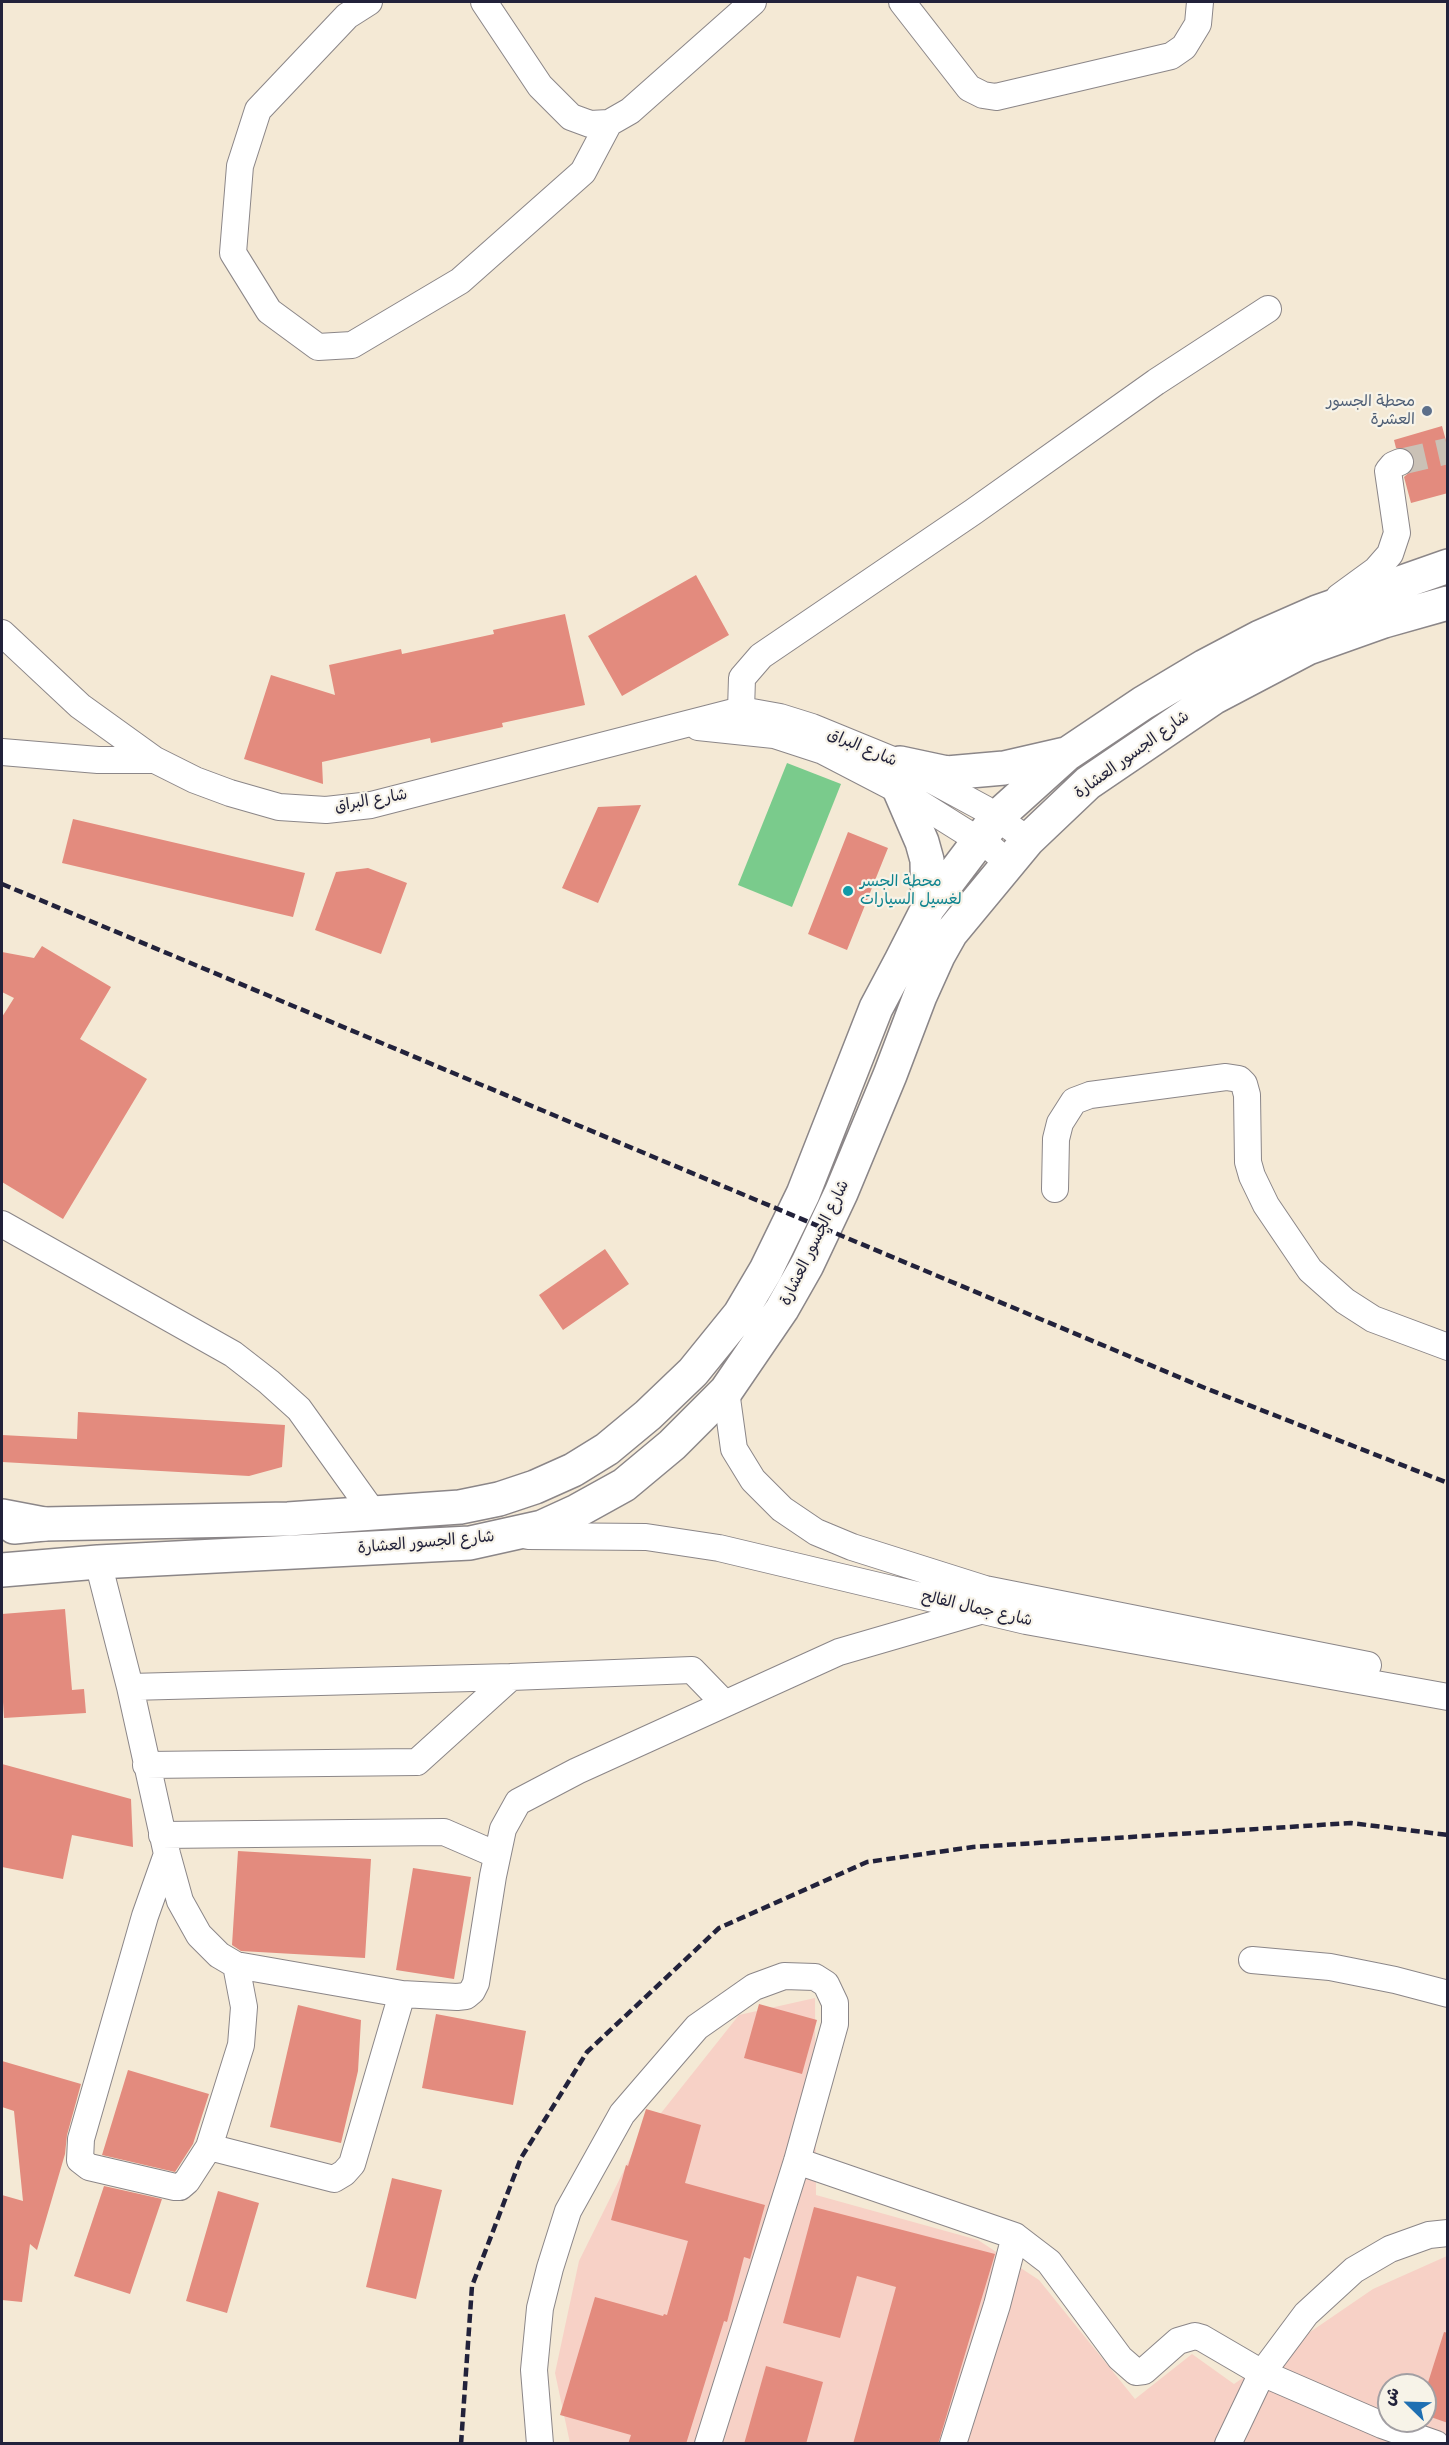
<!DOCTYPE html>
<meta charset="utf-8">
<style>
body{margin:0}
#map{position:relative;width:1449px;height:2445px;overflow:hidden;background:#f4e9d5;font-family:"Balsamiq Sans","Playpen Sans Arabic",sans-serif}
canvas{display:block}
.frame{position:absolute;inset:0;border:3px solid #22223b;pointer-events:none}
.north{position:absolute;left:1377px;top:2373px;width:60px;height:60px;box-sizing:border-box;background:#f7f3e8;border:2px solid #a29fa3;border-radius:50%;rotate:293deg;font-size:16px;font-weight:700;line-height:24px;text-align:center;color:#22223b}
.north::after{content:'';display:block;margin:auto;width:21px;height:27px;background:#1f6fb2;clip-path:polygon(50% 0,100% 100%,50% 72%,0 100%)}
</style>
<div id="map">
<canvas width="1449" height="2445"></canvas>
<div class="frame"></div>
<div class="north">ش</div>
</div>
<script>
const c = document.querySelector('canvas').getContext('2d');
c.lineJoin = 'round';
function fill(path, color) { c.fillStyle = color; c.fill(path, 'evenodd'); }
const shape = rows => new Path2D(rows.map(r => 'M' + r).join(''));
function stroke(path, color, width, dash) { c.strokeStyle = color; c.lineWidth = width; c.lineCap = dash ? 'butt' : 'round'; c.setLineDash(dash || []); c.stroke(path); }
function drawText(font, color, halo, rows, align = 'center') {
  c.font = font + ' "Balsamiq Sans","Playpen Sans Arabic",sans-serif'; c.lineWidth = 4.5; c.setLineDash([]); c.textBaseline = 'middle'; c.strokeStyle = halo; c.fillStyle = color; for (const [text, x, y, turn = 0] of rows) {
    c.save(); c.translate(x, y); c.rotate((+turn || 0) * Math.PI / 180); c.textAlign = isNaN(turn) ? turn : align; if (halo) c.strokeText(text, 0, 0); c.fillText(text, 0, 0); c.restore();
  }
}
const built = shape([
 [815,1998,816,2195,978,2240,1039,2280,1135,2399,1192,2354,1234,2384,1373,2289,1447,2256,1447,2443,570,2443,555,2373,579,2261,638,2142,739,2015],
 [1389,2385,1425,2385,1425,2421,1389,2421]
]);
const green = shape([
 [787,763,841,784,792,907,738,885]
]);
const building = shape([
 [1442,426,1448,448,1448,493,1411,503,1404,477,1412,470,1415,464,1414,457,1408,450,1396,448,1394,440],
 [696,575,729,635,622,696,588,636],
 [565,614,585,705,502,723,503,727,431,743,430,738,322,762,323,784,244,759,271,675,335,695,329,665,401,649,402,654,494,634,493,630],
 [641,805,598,903,562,888,598,807],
 [73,819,305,873,293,917,62,863],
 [848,832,888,848,847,950,808,934],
 [368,868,407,883,381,954,315,930,336,872],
 [42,946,111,987,80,1039,147,1079,63,1219,2,1182,2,1017,14,998,2,992,2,952,34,958],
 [605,1249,629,1284,563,1330,539,1295],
 [78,1412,285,1425,282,1467,249,1476,2,1462,2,1435,77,1439],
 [65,1609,72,1690,84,1689,86,1713,4,1718,2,1686,2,1614],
 [2,1764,131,1799,133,1847,72,1835,63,1879,2,1867],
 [238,1851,371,1859,365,1958,241,1951,232,1945],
 [413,1868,471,1877,454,1979,396,1970],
 [759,2004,817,2020,802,2074,744,2058],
 [298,2005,361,2020,358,2071,341,2143,270,2127],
 [436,2014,526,2031,513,2105,422,2088],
 [2,2061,81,2084,67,2135,65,2154,37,2250,30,2244,22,2302,2,2300,2,2195,23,2201,14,2111,2,2107],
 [128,2070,209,2094,193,2144,175,2172,102,2155],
 [646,2109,701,2125,685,2183,765,2205,750,2259,744,2257,727,2322,724,2321,686,2444,628,2444,631,2435,560,2415,595,2297,663,2316,664,2314,667,2315,688,2241,611,2220,626,2165,628,2166],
 [392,2178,442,2190,416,2299,366,2287],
 [104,2186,162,2199,130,2294,74,2276],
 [218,2191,259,2203,227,2313,186,2301],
 [814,2207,995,2254,938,2444,853,2444,896,2287,857,2276,840,2338,783,2323],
 [1444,2332,1448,2333,1448,2423,1425,2415,1425,2392],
 [766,2366,823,2382,806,2444,744,2444]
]);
const minorTunnel = shape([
 [1400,462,1448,451]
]);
const minor = shape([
 [369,2,347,16,258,110,240,166,233,253,269,311,318,347,352,345,460,281,583,172,609,123],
 [484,2,540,86,571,117,590,124,609,123,630,111,753,2],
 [902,2,969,88,983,95,996,97,1171,56,1184,47,1198,24,1200,2],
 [1339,597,1376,570,1390,554,1397,533,1388,471,1393,465,1400,462],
 [2,633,80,706,155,760,195,780,230,793,279,807,326,810,371,805,741,710,780,717,812,727,900,763,985,809,1028,840],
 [741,710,742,678,761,656,973,512,1156,382,1268,309],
 [698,727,774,735,823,751,900,791,991,848,1008,863],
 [2,752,98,760,155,760],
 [1055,1189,1056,1139,1060,1123,1074,1101,1090,1095,1226,1077,1239,1079,1244,1084,1247,1095,1248,1162,1252,1176,1266,1205,1310,1270,1345,1301,1373,1319,1448,1347],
 [2,1224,233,1354,269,1382,299,1409,372,1511],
 [726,1391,734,1449,753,1480,782,1509,816,1532,852,1547,985,1589,1368,1665],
 [528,1536,646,1537,719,1548,1026,1621,1448,1697],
 [98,1562,130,1687,167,1854,180,1901,199,1935,219,1955,236,1965,402,1994,457,1997,466,1996,472,1991,476,1983,493,1876,503,1829,518,1802,577,1771,839,1652,980,1611],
 [130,1687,511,1677],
 [146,1765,417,1762,511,1677,692,1670,724,1703],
 [162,1835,444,1832,497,1855],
 [167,1854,145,1916,81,2139,80,2160,89,2167,175,2187,180,2187,187,2181,209,2147,241,2045,244,2007,236,1965],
 [1252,1960,1330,1967,1395,1980,1448,1994],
 [209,2147,334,2179,344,2173,352,2164,402,1994],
 [797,2161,1015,2236,997,2305,953,2444],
 [1015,2236,1049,2262,1120,2358,1136,2372,1144,2371,1178,2341,1195,2336,1202,2338,1262,2373,1382,2425,1436,2444],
 [540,2444,534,2370,540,2308,550,2268,568,2211,622,2114,697,2027,754,1987,784,1976,815,1977,826,1984,835,2003,835,2024,797,2161,708,2444],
 [1228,2444,1262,2373,1306,2314,1354,2270,1390,2249,1429,2235,1448,2233]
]);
const major = shape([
 [900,763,947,773,1004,768,1065,754],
 [900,791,922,842,927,860,928,908],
 [14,1527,44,1524,288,1519,460,1507,499,1499,535,1487,573,1470,607,1449,648,1415,693,1372,740,1314,766,1270,803,1194,876,1008,901,961,928,908,997,817,1067,754,1143,703,1205,666,1260,637,1317,612,1448,566],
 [2,1570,98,1562,470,1543,542,1527,577,1511,624,1485,672,1445,726,1391,782,1309,807,1265,841,1193,890,1075,920,996,938,956,951,933,1028,840,1088,783,1213,698,1308,648,1384,621,1448,603]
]);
const highway = shape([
 [2,1516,44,1524]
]);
const rail = shape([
 [2,884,1205,1388,1448,1483],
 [461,2444,472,2286,521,2158,587,2052,719,1928,867,1862,973,1847,1351,1823,1448,1835]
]);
const markers = [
 [1427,411,6,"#5c6f8a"],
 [848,891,6,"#0f9aa8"]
];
const serviceNames = [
 ["محطة الجسور",1415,402],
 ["العشرة",1415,420]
];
const streetNames = [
 ["شارع البراق",862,748,23],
 ["شارع الجسور العشارة",1132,755,-36],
 ["شارع البراق",371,801,-10],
 ["شارع الجسور العشارة",815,1243,-64],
 ["شارع الجسور العشارة",426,1543,-5],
 ["شارع جمال الفالح",977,1609,13]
];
const cultureNames = [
 ["محطة الجسر",860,882],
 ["لغسيل السيارات",860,900]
];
fill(built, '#f7d1c6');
fill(green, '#7acb8c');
fill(building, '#e38b7e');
stroke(minorTunnel, '#cac1b6', 26, [26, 13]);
stroke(minor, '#8b8688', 28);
stroke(major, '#8b8688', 36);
stroke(highway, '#8b8688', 36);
stroke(minor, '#fff', 26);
stroke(major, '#fff', 33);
stroke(highway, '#fff', 33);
stroke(rail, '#22223b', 4.5, [9, 4.5]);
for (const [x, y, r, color] of markers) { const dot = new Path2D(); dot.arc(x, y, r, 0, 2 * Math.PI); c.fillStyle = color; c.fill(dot); stroke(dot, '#f7f3e8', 2); }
drawText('16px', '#4e5e75', '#f7f3e8', serviceNames, 'right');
drawText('16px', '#22223b', '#f7f3e8', streetNames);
drawText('16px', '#0d838f', '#f7f3e8', cultureNames, 'left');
</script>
